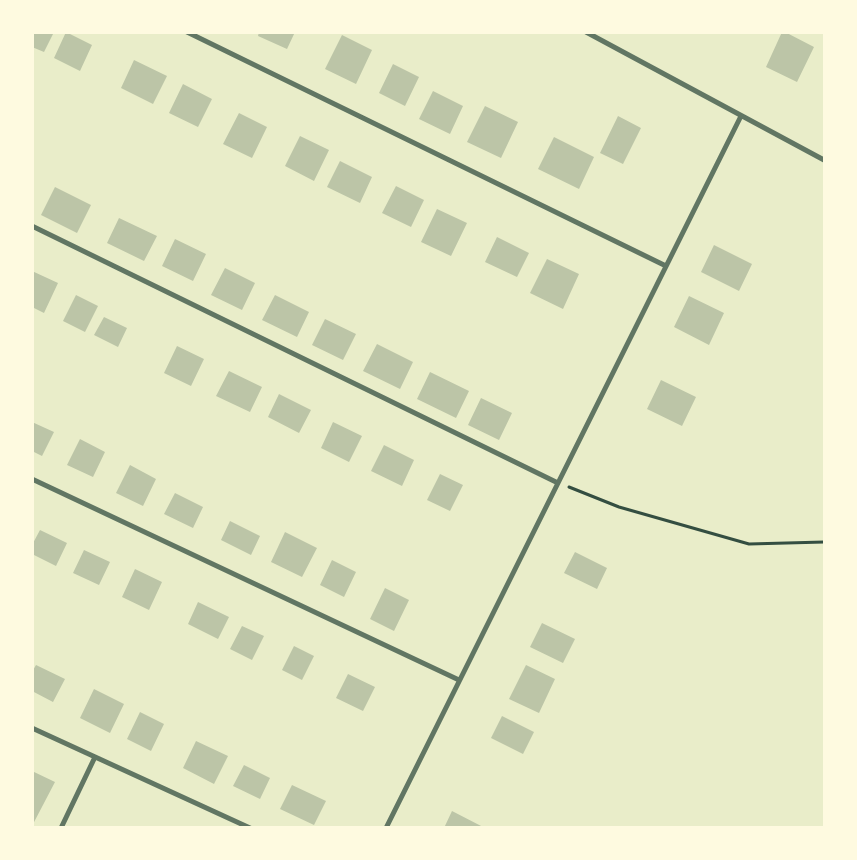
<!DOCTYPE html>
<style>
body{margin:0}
#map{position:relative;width:857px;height:860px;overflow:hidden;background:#e9edc9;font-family:"Noto Sans",sans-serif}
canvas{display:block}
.frame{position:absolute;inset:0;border:34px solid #fefae0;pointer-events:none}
</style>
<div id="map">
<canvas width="857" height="860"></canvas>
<div class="frame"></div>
</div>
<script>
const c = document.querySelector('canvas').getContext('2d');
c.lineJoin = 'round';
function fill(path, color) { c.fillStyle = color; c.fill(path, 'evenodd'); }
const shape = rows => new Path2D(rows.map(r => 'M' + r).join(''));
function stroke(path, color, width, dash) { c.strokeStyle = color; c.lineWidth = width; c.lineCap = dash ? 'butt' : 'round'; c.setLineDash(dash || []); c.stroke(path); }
const building = shape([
 [32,32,54,32,44,52,32,47],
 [66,32,92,45,80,71,54,58],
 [259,32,295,32,287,49,258,36],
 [782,32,785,32,814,47,797,82,766,67],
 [342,35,372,50,356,84,325,69],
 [134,60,167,76,153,104,121,88],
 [393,64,419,77,405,106,379,93],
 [183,84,212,99,198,127,169,113],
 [433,91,463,106,450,134,419,119],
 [485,106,518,122,501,158,467,142],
 [239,113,267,127,252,158,223,144],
 [618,116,641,128,623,164,600,153],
 [300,136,329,150,314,181,285,166],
 [554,137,594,157,579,189,538,169],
 [340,161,372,177,360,203,327,187],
 [396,186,424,200,411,227,382,213],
 [55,187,91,205,77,233,41,215],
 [437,209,467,223,451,256,421,242],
 [119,218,157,236,144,261,107,243],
 [497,237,529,253,517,277,485,262],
 [175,239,206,254,193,281,162,266],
 [714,245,752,264,739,291,701,272],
 [547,259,579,274,563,309,530,293],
 [225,268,255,283,242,310,211,295],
 [32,271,58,283,44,313,32,307],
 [76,295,98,306,85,332,63,321],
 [275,295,309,312,297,337,262,320],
 [689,296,724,313,709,345,674,327],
 [104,317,127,328,118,347,94,335],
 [325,319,356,334,343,360,312,345],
 [377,344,413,362,400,389,363,371],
 [177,346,204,359,191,386,164,373],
 [229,371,262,387,250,412,216,396],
 [430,372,469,391,456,418,417,399],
 [661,380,696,397,682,426,647,409],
 [279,394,311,410,299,433,268,417],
 [481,398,512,413,499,440,468,425],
 [32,422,54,432,42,456,32,451],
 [333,422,362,436,349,462,321,448],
 [80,439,105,452,93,477,67,465],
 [384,445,414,460,402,486,371,471],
 [130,465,156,479,143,506,116,493],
 [440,474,463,485,450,511,427,500],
 [175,493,203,507,193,528,164,514],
 [230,521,260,536,251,555,221,540],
 [40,530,67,543,56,566,32,554,32,545],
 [285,532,317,548,302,577,271,562],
 [84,550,110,562,99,585,73,573],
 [575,552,607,568,597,589,564,573],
 [332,560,356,572,344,597,320,585],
 [135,569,162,582,149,610,122,597],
 [385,588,409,600,394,631,370,619],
 [198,602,229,617,218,639,188,624],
 [542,623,575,639,563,663,530,647],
 [242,626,264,636,252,660,230,649],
 [294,646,314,656,302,680,282,670],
 [36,665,65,679,53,702,32,691,32,672],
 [526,665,555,679,539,713,509,699],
 [348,674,375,687,363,711,336,698],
 [94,689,124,704,110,733,80,718],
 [140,712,164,724,151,751,127,739],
 [502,716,534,732,523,754,491,738],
 [196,741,228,756,214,784,183,768],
 [244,765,270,778,260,799,233,786],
 [32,771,55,782,32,826],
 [292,785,326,801,314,825,280,809],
 [452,811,485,828,444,828]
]);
const path = shape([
 [569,487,619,507,749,544,824,542]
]);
const minor = shape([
 [187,32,666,266],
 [586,32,824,160],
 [32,226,558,483],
 [32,479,459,680],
 [32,728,250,828],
 [61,828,95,757],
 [386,828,741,116]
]);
fill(building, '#bcc5a7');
stroke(path, '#344e41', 3);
stroke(minor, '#617663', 5);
</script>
